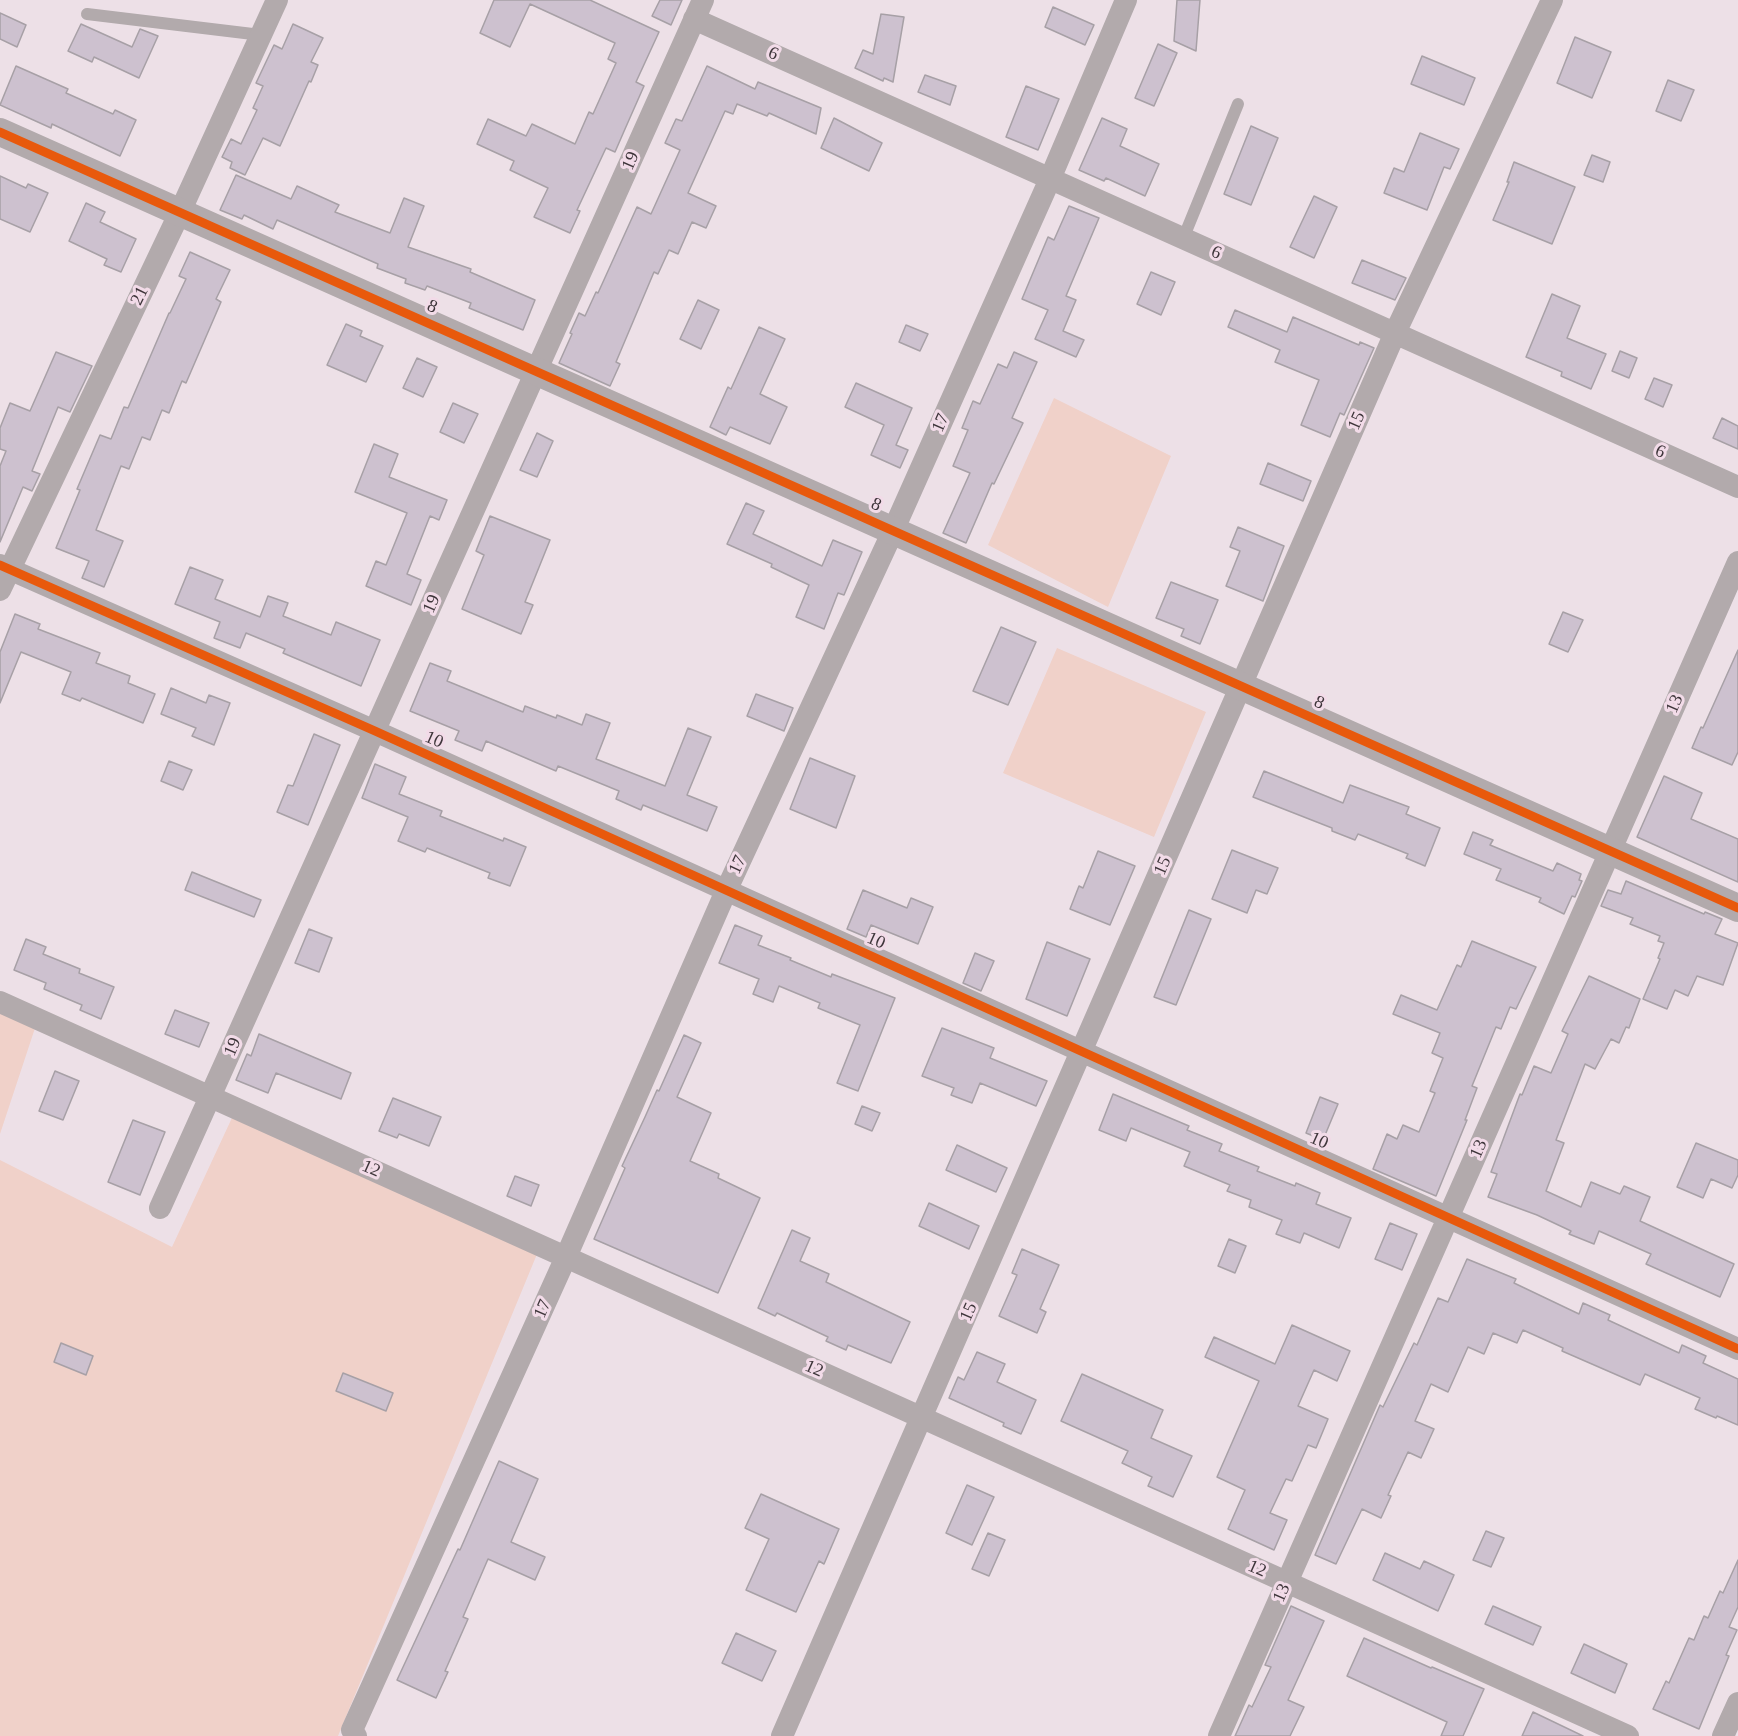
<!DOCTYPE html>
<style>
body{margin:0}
canvas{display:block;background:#ede0e7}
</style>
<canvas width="1738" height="1736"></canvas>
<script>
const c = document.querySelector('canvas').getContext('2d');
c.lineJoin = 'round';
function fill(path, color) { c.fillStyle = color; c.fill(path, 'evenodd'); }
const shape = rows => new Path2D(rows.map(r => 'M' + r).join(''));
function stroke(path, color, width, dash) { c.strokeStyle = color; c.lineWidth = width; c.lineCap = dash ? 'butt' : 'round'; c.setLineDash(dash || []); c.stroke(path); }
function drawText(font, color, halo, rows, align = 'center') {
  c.font = font + ' "Times New Roman",serif'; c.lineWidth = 6; c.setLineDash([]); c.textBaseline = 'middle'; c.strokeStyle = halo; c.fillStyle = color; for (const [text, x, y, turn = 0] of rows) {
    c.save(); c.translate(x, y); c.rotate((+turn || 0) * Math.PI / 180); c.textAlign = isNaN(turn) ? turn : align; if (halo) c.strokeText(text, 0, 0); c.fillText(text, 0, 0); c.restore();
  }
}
const green = shape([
 [1054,398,1171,456,1108,607,988,545],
 [1057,648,1206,712,1154,837,1003,773],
 [0,1006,37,1022,0,1134],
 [237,1107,542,1242,338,1736,0,1736,0,1160,172,1247]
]);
const building = shape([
 [494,0,590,0,659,32,636,82,644,86,625,129,615,152,606,148,577,210,580,211,570,233,534,217,548,188,510,170,514,161,477,144,488,119,526,136,532,124,575,144,589,112,593,114,616,63,608,59,615,43,530,4,510,47,480,33,494,0],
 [660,0,682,0,671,25,652,16,660,0],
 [1177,0,1200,0,1196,51,1174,41,1177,0],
 [1053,7,1094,25,1085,45,1045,27,1053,7],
 [0,13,26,25,17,47,0,39,0,13],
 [881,14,904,17,893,82,884,78,883,81,855,68,863,50,873,54,881,14],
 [81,24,132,47,140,29,158,36,139,78,94,57,92,62,68,51,81,24],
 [293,24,323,38,311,62,318,65,311,82,309,81,280,146,263,138,245,175,230,168,232,162,222,157,231,139,241,144,257,110,253,108,263,86,256,83,274,45,282,49,293,24],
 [1575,37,1611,52,1592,98,1557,83,1575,37],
 [1158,44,1177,53,1154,106,1135,98,1158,44],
 [1422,56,1475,78,1464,105,1411,84,1422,56],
 [16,66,68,89,66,93,113,114,115,110,136,120,120,156,52,124,51,128,0,105,16,66],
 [707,66,755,89,758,82,821,108,816,134,769,113,767,116,737,104,733,114,725,111,688,193,716,206,706,228,692,222,678,254,669,250,658,274,654,272,616,362,620,364,610,386,559,363,572,334,570,333,579,313,585,316,596,292,598,293,637,207,651,214,680,150,665,143,676,119,682,121,707,66],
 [925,75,956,86,950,105,918,92,925,75],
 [1668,80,1694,90,1681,121,1656,111,1668,80],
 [1026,86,1059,99,1038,150,1006,137,1026,86],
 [834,118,882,143,869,171,821,148,834,118],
 [1102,118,1127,129,1120,146,1159,164,1145,196,1106,178,1104,181,1079,170,1102,118],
 [1251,126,1278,138,1251,205,1224,194,1251,126],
 [1420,133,1459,149,1450,169,1444,167,1427,210,1384,193,1394,168,1404,172,1420,133],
 [1592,155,1610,162,1603,182,1584,175,1592,155],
 [1514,162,1575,187,1552,244,1493,220,1509,182,1507,182,1514,162],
 [236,175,291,199,297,186,339,205,335,212,390,233,404,198,424,206,408,247,471,269,470,272,535,300,523,330,469,308,471,303,427,286,425,290,405,283,406,279,377,268,378,264,277,220,273,229,244,215,242,219,220,210,236,175],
 [0,176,26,188,28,184,48,193,30,232,0,219,0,176],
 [1314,196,1337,207,1314,258,1290,247,1314,196],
 [86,203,105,212,100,222,136,239,121,272,104,265,107,259,69,241,86,203],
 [1069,206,1099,218,1066,296,1076,300,1063,331,1084,340,1076,357,1035,339,1048,310,1022,299,1048,237,1054,240,1069,206],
 [190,252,230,270,216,299,221,302,186,383,182,381,169,413,162,410,150,440,142,437,129,469,121,466,96,530,123,541,104,587,82,578,89,561,56,548,80,490,77,489,100,435,111,439,124,407,128,408,169,313,170,313,186,279,179,276,190,252],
 [1362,260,1406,278,1395,300,1352,283,1362,260],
 [1151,272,1175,282,1161,315,1137,304,1151,272],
 [1552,294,1580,306,1567,338,1606,354,1591,389,1561,376,1562,372,1526,357,1552,294],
 [698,300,719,310,701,349,680,339,698,300],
 [1235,310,1287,332,1293,317,1359,345,1360,342,1374,348,1344,415,1340,413,1330,437,1301,425,1319,380,1275,362,1280,350,1228,327,1235,310],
 [346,324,362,331,360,336,383,346,366,382,327,365,346,324],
 [906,325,928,334,920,351,899,342,906,325],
 [759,327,785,339,760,394,787,407,770,444,730,427,726,435,710,427,728,387,731,389,759,327],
 [1620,351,1637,358,1629,378,1612,371,1620,351],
 [56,352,92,366,70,412,58,407,32,471,40,474,32,491,23,487,0,542,0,466,6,451,0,449,0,428,10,403,30,411,56,352],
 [1014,352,1037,362,1012,418,1023,423,994,484,992,483,966,543,943,533,970,473,953,466,968,430,962,428,973,401,980,404,998,364,1007,368,1014,352],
 [417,358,437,367,423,397,403,388,417,358],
 [1654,378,1672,385,1663,407,1645,399,1654,378],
 [856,383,912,408,896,445,908,450,900,468,871,455,884,425,845,407,856,383],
 [453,403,478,414,464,443,440,432,453,403],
 [1722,418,1738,426,1738,449,1713,438,1722,418],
 [537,433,553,441,537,477,520,470,537,433],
 [374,444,398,454,389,477,447,500,439,520,430,516,407,574,421,580,411,605,366,586,376,561,386,565,407,513,355,492,374,444],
 [1268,463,1311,481,1303,501,1260,484,1268,463],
 [746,503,764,511,753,534,822,566,833,540,862,552,844,595,838,593,824,629,796,617,809,585,771,567,772,564,727,544,746,503],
 [490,516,550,540,525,602,533,605,521,634,462,609,484,555,476,551,490,516],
 [1238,527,1284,546,1263,601,1226,586,1240,551,1230,547,1238,527],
 [190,567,223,580,215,599,260,617,268,596,288,603,283,616,331,635,336,622,380,640,361,686,283,653,285,649,246,633,240,648,214,638,220,622,175,604,190,567],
 [1171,582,1218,600,1200,644,1181,636,1184,629,1156,618,1171,582],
 [1563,612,1583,620,1568,652,1549,644,1563,612],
 [15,614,40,624,38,629,100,653,96,663,130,676,128,683,155,694,143,723,82,698,80,701,62,694,71,672,21,652,0,703,0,652,15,614],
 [1001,627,1036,642,1008,705,973,691,1001,627],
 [1738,650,1738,752,1732,765,1692,748,1701,727,1703,728,1738,650],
 [430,663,451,671,447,681,523,712,525,706,556,718,557,715,582,725,586,714,610,723,596,759,665,786,688,728,711,737,687,795,717,807,707,831,643,805,641,810,616,799,619,791,558,766,556,771,486,741,482,751,455,740,459,731,410,711,430,663],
 [171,688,206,703,209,695,230,703,214,745,192,736,196,728,161,714,171,688],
 [756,694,793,708,784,731,747,716,756,694],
 [314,734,340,745,308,825,277,812,288,785,293,786,314,734],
 [810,758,855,776,836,828,790,809,810,758],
 [169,761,192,770,183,790,161,781,169,761],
 [375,764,406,777,399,794,442,811,440,816,503,841,504,838,526,847,510,886,488,878,490,873,427,848,425,852,398,841,408,817,362,798,375,764],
 [1264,771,1343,803,1350,785,1409,807,1406,814,1440,828,1425,866,1406,858,1408,854,1358,834,1355,840,1332,831,1332,828,1253,797,1264,771],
 [1664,776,1702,793,1691,819,1738,839,1738,882,1637,837,1664,776],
 [1473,832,1493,840,1490,845,1553,871,1557,863,1581,874,1579,880,1582,881,1575,897,1572,896,1564,914,1539,902,1541,898,1496,880,1501,869,1464,854,1473,832],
 [1232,850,1278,868,1267,894,1256,890,1247,913,1212,899,1232,850],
 [1098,851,1135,866,1110,925,1070,909,1079,886,1083,888,1098,851],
 [192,872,261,900,254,917,185,890,192,872],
 [1626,881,1704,914,1705,912,1722,919,1715,934,1738,943,1723,985,1697,976,1688,996,1675,990,1667,1009,1643,999,1660,959,1658,958,1664,943,1658,941,1660,936,1630,924,1633,918,1601,906,1608,890,1621,894,1626,881],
 [863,890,907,908,911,898,933,907,918,944,871,925,866,937,847,929,863,890],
 [1189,910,1211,919,1176,1005,1154,997,1189,910],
 [735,925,762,936,758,945,791,958,790,960,831,977,832,974,895,998,858,1091,837,1083,860,1025,818,1008,820,1003,779,986,773,1002,753,994,759,979,719,963,735,925],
 [309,929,332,938,319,972,295,963,309,929],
 [26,939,46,947,43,954,80,969,79,973,114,987,101,1019,80,1010,82,1005,44,989,46,983,14,970,26,939],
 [1472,941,1536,967,1516,1009,1510,1007,1501,1029,1496,1027,1472,1086,1477,1088,1465,1120,1467,1120,1436,1196,1373,1169,1387,1134,1397,1139,1403,1125,1419,1132,1435,1093,1430,1091,1443,1058,1432,1053,1440,1033,1393,1014,1401,995,1437,1010,1457,965,1461,967,1472,941],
 [1047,942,1090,959,1067,1016,1026,999,1047,942],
 [975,953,994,961,981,991,963,983,975,953],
 [1589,976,1640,999,1629,1028,1626,1027,1619,1043,1611,1039,1595,1069,1585,1064,1556,1140,1564,1143,1546,1191,1581,1207,1591,1182,1620,1194,1624,1186,1650,1197,1640,1221,1734,1264,1720,1297,1646,1264,1651,1254,1599,1231,1594,1244,1569,1234,1571,1231,1537,1215,1488,1197,1497,1174,1491,1172,1520,1094,1522,1095,1534,1066,1551,1073,1568,1034,1562,1031,1589,976],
 [175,1010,209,1023,199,1047,165,1034,175,1010],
 [942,1028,994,1048,990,1058,1047,1081,1036,1106,980,1083,972,1103,951,1095,954,1088,922,1076,942,1028],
 [259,1034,351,1073,341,1099,276,1073,268,1093,236,1080,247,1054,251,1056,259,1034],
 [684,1035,701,1043,677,1097,711,1113,690,1161,719,1174,718,1178,760,1198,718,1293,594,1239,625,1168,622,1166,645,1117,657,1090,659,1091,684,1035],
 [55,1071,79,1081,63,1120,39,1111,55,1071],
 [1113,1094,1189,1126,1187,1130,1222,1144,1219,1151,1259,1167,1257,1171,1295,1186,1296,1183,1320,1193,1316,1204,1351,1218,1339,1248,1304,1233,1300,1243,1276,1234,1282,1220,1249,1207,1251,1200,1227,1191,1230,1185,1184,1166,1190,1152,1131,1128,1126,1141,1099,1130,1113,1094],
 [1320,1097,1338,1104,1323,1140,1306,1133,1320,1097],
 [393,1098,441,1117,429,1146,399,1134,397,1138,379,1131,393,1098],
 [862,1106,880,1113,872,1131,855,1124,862,1106],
 [133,1120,165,1132,140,1195,108,1182,133,1120],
 [1696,1143,1738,1160,1738,1175,1732,1188,1711,1179,1703,1198,1677,1187,1696,1143],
 [957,1145,1007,1168,996,1192,946,1170,957,1145],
 [515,1176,539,1185,531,1206,507,1196,515,1176],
 [929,1203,979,1226,969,1249,919,1226,929,1203],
 [1390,1223,1417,1234,1402,1270,1375,1259,1390,1223],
 [792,1230,810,1238,800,1261,829,1274,826,1282,910,1322,891,1363,848,1345,846,1350,826,1341,828,1337,777,1313,775,1316,758,1308,792,1230],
 [1229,1239,1246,1246,1235,1273,1218,1266,1229,1239],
 [1022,1249,1059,1265,1040,1309,1046,1312,1037,1333,999,1316,1017,1275,1012,1273,1022,1249],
 [1467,1259,1516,1279,1514,1283,1579,1314,1583,1303,1610,1315,1608,1320,1679,1353,1682,1345,1706,1356,1703,1363,1738,1379,1738,1425,1717,1416,1716,1418,1695,1409,1700,1398,1645,1374,1640,1385,1562,1351,1563,1348,1523,1330,1517,1343,1493,1333,1484,1354,1468,1347,1448,1392,1431,1384,1415,1421,1434,1429,1421,1458,1408,1452,1388,1495,1391,1496,1381,1518,1362,1509,1336,1564,1315,1555,1380,1405,1383,1407,1414,1343,1417,1345,1438,1298,1448,1302,1467,1259],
 [1292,1325,1350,1351,1337,1381,1314,1370,1298,1406,1328,1419,1316,1448,1308,1445,1292,1481,1286,1479,1270,1513,1287,1520,1274,1550,1228,1529,1245,1490,1217,1477,1259,1381,1205,1357,1214,1337,1275,1364,1292,1325],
 [61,1343,93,1356,86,1375,54,1362,61,1343],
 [977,1352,1005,1364,997,1382,1036,1400,1021,1434,1003,1426,1004,1423,949,1398,958,1377,964,1380,977,1352],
 [343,1373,393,1393,386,1411,336,1391,343,1373],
 [1082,1374,1163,1410,1151,1438,1192,1456,1173,1497,1148,1486,1152,1477,1122,1463,1128,1451,1061,1421,1082,1374],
 [499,1461,538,1479,511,1542,545,1557,535,1580,488,1559,463,1617,468,1619,445,1671,448,1672,436,1698,397,1680,458,1549,460,1550,499,1461],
 [967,1485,994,1497,972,1545,946,1533,967,1485],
 [761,1494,839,1529,824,1564,819,1561,796,1612,746,1590,769,1539,745,1528,761,1494],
 [1486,1531,1504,1538,1491,1567,1473,1560,1486,1531],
 [988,1533,1005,1540,989,1576,972,1569,988,1533],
 [1385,1553,1420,1569,1424,1561,1454,1575,1438,1611,1373,1580,1385,1553],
 [1738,1560,1738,1607,1729,1627,1737,1630,1726,1655,1729,1656,1699,1729,1653,1709,1666,1681,1669,1683,1689,1638,1694,1640,1704,1616,1708,1618,1720,1591,1723,1593,1738,1560],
 [1291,1606,1324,1621,1288,1700,1304,1707,1290,1736,1235,1736,1249,1705,1252,1707,1271,1667,1265,1665,1291,1606],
 [1493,1606,1541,1627,1533,1645,1485,1624,1493,1606],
 [736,1633,776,1651,762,1681,722,1663,736,1633],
 [1364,1638,1431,1668,1432,1667,1484,1689,1463,1736,1441,1736,1447,1722,1347,1676,1364,1638],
 [1584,1644,1627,1664,1615,1693,1571,1673,1584,1644],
 [1533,1712,1583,1736,1522,1736,1533,1712]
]);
const service = shape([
 [87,14,261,35],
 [1183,239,1238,104]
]);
const minor = shape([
 [694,19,1738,487],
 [0,565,375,731,1738,1349],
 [0,590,180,212,277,0],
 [0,1002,1628,1736],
 [160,1208,703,0],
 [356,1736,352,1730,566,1257,726,891,893,531,1050,179,1126,0],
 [782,1736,1395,333,1552,0],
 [1219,1736,1738,562],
 [1723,1736,1738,1703]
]);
const tertiary = shape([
 [0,132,1738,908]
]);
const cycleway = shape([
 [0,132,1738,908],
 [0,565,375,731,1738,1349]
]);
const streetNames = [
 ["6",773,54,24],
 ["19",631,161,-66],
 ["6",1216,253,24],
 ["21",140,296,-64],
 ["8",432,307,24],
 ["15",1357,421,-66],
 ["17",941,423,-66],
 ["6",1660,452,24],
 ["8",876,505,24],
 ["19",432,604,-66],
 ["8",1319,703,24],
 ["13",1675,704,-66],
 ["10",434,740,24],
 ["17",738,865,-65],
 ["15",1163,866,-66],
 ["10",876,941,24],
 ["19",233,1047,-66],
 ["10",1319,1141,24],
 ["13",1479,1149,-66],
 ["12",371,1169,24],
 ["17",543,1309,-66],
 ["15",969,1312,-66],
 ["12",814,1369,24],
 ["12",1257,1569,24],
 ["13",1282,1593,-66]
];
fill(green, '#f0d1c9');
fill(building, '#cdc1cf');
stroke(building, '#a7a0a6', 1.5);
stroke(service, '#b2aaac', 12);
stroke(minor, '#b2aaac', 22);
stroke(tertiary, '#b2aaac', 28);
stroke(cycleway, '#e8590c', 9);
drawText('18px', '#3e353a', '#f2dbe8', streetNames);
</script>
